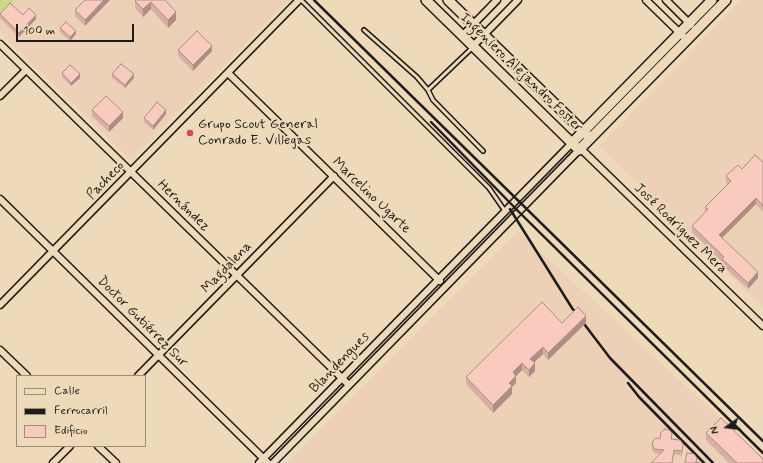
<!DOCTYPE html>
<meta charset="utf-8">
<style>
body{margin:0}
#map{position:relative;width:763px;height:463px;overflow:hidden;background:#eedab8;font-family:Mynerve,sans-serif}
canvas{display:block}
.legend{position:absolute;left:16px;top:375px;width:130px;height:72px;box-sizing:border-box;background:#eedab8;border:1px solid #9a8e7a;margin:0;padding:5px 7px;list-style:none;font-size:12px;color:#1c1c1c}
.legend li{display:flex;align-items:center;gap:8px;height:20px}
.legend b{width:20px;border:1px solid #9a8e7a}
.north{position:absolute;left:707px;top:407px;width:40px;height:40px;-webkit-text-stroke:3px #eedab8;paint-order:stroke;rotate:256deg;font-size:11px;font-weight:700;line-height:16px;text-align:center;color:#1c1c1c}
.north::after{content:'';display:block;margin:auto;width:14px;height:18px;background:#1c1c1c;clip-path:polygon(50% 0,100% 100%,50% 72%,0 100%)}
.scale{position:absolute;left:16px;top:24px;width:118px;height:18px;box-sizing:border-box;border:2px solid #1c1c1c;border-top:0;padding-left:5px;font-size:12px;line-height:14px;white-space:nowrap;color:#1c1c1c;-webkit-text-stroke:3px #eedab8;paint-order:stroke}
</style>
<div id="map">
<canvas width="763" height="463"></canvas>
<ul class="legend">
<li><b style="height:5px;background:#eedab8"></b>Calle</li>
<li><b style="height:5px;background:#1c1c1c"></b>Ferrocarril</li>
<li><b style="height:11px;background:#f9cabe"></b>Edificio</li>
</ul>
<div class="north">N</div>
<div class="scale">100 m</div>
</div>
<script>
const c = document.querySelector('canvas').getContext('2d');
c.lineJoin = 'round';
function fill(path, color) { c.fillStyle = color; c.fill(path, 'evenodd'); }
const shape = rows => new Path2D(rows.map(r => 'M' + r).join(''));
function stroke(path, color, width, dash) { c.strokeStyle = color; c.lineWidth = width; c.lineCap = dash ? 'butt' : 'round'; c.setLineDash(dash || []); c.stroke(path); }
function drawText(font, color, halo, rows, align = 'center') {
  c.font = font + ' Mynerve,sans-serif'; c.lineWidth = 4; c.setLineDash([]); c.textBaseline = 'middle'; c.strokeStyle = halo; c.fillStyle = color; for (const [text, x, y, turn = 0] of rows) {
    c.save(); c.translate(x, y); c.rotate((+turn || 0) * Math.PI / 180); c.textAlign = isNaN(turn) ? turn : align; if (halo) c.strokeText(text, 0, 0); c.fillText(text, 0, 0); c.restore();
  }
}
const built = shape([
 [15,0,288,0,131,160,0,33,0,15],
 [741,0,763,0,763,308,599,146],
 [518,231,763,457,763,463,287,463]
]);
const green = shape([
 [0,0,15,0,0,15]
]);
const lane = shape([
 [301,0,489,188,505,211],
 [364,30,417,77,428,90,433,100,483,151],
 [428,90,472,48]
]);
const street = shape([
 [646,0,687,40],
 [666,0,691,25],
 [462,36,497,0],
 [0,44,349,385],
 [473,46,518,0],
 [228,73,440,281],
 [0,96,26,70],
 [581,149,763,326],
 [0,199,268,463],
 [0,305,299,0],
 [0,350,27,376],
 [138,376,334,176],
 [98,446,116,463],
 [53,463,70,446],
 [259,463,572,143],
 [273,463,579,150]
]);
const secondary = shape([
 [426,0,579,150,726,0],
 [448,0,587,135],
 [572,143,712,0]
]);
const rail = shape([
 [314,0,763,441],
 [431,122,519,212,763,453],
 [510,209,572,308,610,358,713,463],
 [628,383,639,397,704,463]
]);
const wall = shape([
 [85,0,85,26,75,16,75,10],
 [135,0,165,0,176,20,168,28,151,9,143,17,135,8],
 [0,14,23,15,36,19,19,37,0,18],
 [60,28,76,34,70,41,60,32],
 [178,50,212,51,193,71,178,56],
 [62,73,80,78,71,86,62,77],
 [112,74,134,78,125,88,112,78],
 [92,110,123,118,109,132,92,116],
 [166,114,153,130,144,122,144,118],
 [763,162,763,212,756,204,722,238,758,278,748,289,722,265,722,262,692,232,692,226,705,212,705,207,728,184,726,183,726,176,742,169],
 [562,323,586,323,548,360,543,354,534,363,535,371,529,377,522,370,516,376,516,383,512,387,512,394,493,413,466,384,466,377],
 [706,433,763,463,729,463,706,440],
 [660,439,672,439,683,448,682,456,674,454,672,463,651,463,660,454,655,453,652,450,652,445]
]);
const shadedWall = shape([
 [104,0,110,0,85,26,85,20],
 [151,2,151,9,143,17,143,9],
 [176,12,176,20,168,28,168,20],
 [36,15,36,19,19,37,19,33],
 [76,31,76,34,70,41,70,37],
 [212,46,212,51,193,71,193,65],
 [80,74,80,78,71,86,71,83],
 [134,74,134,78,125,88,125,85],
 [166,110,166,114,153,130,153,126],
 [123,112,123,118,109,132,109,126],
 [756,198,756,204,719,241,719,235],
 [758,272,758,278,748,289,748,283],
 [586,316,586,323,548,360,548,353],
 [543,347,543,354,530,366,530,359],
 [522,363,522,370,516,376,516,383,512,387,512,394,493,413,493,405,509,383,513,372],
 [535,363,535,371,529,377,529,370]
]);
const building = shape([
 [85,0,104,0,85,20,75,10,85,0],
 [136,0,165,0,176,12,168,20,151,2,143,9,135,1,136,0],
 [10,3,23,15,29,8,36,15,19,33,0,14,10,3],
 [66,22,76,31,70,37,60,28,66,22],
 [197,31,212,46,193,65,178,50,197,31],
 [121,64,134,74,125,85,112,74,121,64],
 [70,65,80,74,71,83,62,73,70,65],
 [106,96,123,112,109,126,92,110,106,96],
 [157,102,166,110,153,126,144,118,157,102],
 [755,155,763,162,763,206,756,198,719,235,758,272,748,283,722,259,724,257,692,226,708,209,705,207,731,181,726,176,738,165,742,169,755,155],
 [542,302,562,323,578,307,586,316,548,353,543,347,530,359,535,363,529,370,522,363,513,372,516,376,509,383,512,386,493,405,466,377,542,302],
 [721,418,763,459,763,463,737,463,706,433,721,418],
 [665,429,669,430,672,433,671,439,680,440,683,444,682,451,674,450,672,463,651,463,664,450,655,449,652,445,653,441,656,438,660,439,661,432,665,429],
 [687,453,694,454,697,458,696,462,700,463,685,463,687,453]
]);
const markers = [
 [190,133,4,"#d1495b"]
];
const streetNames = [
 ["Ingeniero Alejandro Foster",521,73,44],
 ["Pacheco",106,181,-46],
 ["Marcelino Ugarte",371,196,44],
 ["Hernández",183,206,44],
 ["José Rodríguez Mera",680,229,44],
 ["Magdalena",227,268,-46],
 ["Doctor Gutiérrez Sur",142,322,45],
 ["Blandengues",340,363,-46]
];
const poiNames = [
 ["Grupo Scout General",198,125],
 ["Conrado E. Villegas",198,141]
];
fill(built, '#edd1b7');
fill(green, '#cbd88c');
stroke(lane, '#1c1c1c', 6);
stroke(street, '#1c1c1c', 9);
stroke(secondary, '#1c1c1c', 12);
stroke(lane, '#eedab8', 3);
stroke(street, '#eedab8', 6);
stroke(secondary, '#eedab8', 9);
stroke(rail, '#1c1c1c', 2.5);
fill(wall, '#d6aea3');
fill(shadedWall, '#ae8d85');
fill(building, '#f9cabe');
stroke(building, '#ae8d85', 1);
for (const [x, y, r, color] of markers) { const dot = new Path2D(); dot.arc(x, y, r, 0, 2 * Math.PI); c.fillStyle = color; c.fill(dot); stroke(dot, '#eedab8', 1.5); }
drawText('14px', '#1c1c1c', '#eedab8', streetNames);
drawText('14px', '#1c1c1c', '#eedab8', poiNames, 'left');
</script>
